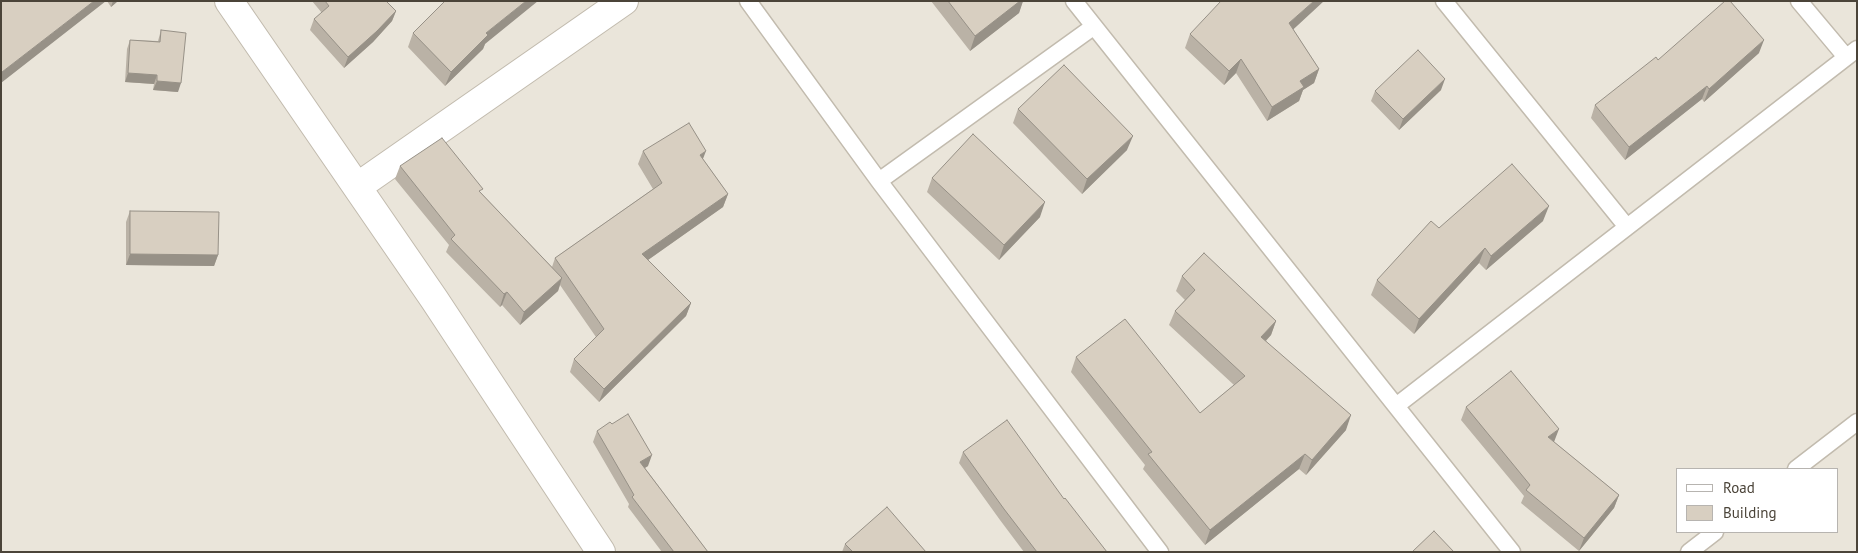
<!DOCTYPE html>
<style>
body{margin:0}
#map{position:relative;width:1858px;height:553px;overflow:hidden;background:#f6f3ec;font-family:"PT Sans",sans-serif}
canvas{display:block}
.frame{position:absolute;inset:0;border:2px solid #4b4439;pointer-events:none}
.legend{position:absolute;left:1676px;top:468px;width:162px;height:65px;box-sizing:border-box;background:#fff;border:1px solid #b7b4b0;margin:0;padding:6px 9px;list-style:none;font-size:15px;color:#4b4439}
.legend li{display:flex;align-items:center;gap:10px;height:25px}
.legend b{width:25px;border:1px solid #b7b4b0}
</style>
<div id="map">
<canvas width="1858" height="553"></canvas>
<div class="frame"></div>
<ul class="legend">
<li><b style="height:6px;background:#fff"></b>Road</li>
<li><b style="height:14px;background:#d8cfc1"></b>Building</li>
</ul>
</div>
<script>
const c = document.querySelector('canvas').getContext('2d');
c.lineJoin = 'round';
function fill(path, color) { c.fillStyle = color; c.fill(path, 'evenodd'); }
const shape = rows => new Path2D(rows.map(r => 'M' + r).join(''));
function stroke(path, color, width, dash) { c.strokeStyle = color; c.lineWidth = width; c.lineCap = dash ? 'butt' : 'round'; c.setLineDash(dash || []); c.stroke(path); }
const residential = shape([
 [1,1,1857,1,1857,552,1,552],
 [1677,469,1837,469,1837,532,1677,532]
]);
const lane = shape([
 [748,1,879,181,1160,552],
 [1074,1,1512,552],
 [1444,1,1627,227],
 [1799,1,1846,57],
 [879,181,1093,27],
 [1396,406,1857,49],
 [1796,469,1857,422],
 [1689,552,1715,532]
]);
const street = shape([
 [229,1,434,299,601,552],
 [357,187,624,1]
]);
const wall = shape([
 [107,1,118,1,111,7],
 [312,1,386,1,396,11,392,21,373,42,344,68,310,30,314,19,322,13],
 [931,1,1023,1,1019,13,970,51],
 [1293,29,1319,69,1314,83,1303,90,1299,101,1267,121,1236,73,1224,85,1185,48,1190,34],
 [161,30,178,92,153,90,154,84,125,82,127,49,130,40,158,41],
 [413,33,485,44,483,49,445,86,408,47],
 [1759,53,1704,102,1702,99,1625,160,1591,118,1595,105,1658,60],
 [1441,90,1399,130,1371,101,1375,91],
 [1018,109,1127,150,1082,194,1013,123],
 [643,151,703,159,728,194,723,207,648,260,691,303,686,316,599,402,570,372,574,359,596,337,560,285,558,291,520,325,502,305,500,307,446,252,449,245,395,179,400,166,481,193,552,267,555,258,653,189,638,164],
 [932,178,1040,217,999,260,927,192],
 [130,211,218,255,214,266,126,265,126,222],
 [1543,221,1486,270,1479,263,1414,334,1371,295,1377,280,1439,228],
 [1182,276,1276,321,1271,335,1266,341,1346,430,1306,475,1299,469,1205,545,1143,469,1145,465,1071,372,1076,357,1200,413,1234,385,1169,325,1175,311,1185,300,1176,291],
 [1466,407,1554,442,1619,495,1614,508,1579,551,1521,503,1524,496,1461,420],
 [597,431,648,466,645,468,708,552,662,552,628,507,629,504,593,442],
 [963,452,1064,499,1107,552,1024,552,1000,520,959,463],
 [845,544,926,552,842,552]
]);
const shadedWall = shape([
 [94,1,106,1,1,83,1,75,2,72],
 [113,1,118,1,111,7],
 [526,1,538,1,485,44,483,49,445,86,451,72,486,33],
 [1020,1,1023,1,1019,13,970,51,975,36],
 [1314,1,1324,1,1284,38,1289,23],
 [396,11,392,21,373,42,344,68,348,57],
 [1764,40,1759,53,1704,102,1709,89],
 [1241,59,1236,73,1224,85,1229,71],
 [1319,69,1314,83,1303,90,1299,101,1267,121,1272,107,1300,81],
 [128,73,157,75,154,84,125,82],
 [1445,79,1441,90,1399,130,1403,119],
 [157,81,181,83,178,92,153,90],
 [1707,86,1702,99,1625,160,1629,147],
 [1133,136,1127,150,1082,194,1087,179],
 [706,151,701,164,700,155],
 [728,194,723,207,638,267,642,254],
 [1045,202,1040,217,999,260,1004,245],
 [1549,206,1543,221,1486,270,1491,256],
 [1485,248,1479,263,1414,334,1419,319],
 [130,254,218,255,214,266,126,265],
 [562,278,558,291,520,325,524,312],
 [507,292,502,305,500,307,504,294],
 [691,303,686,316,599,402,604,389],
 [1276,321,1271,335,1255,352,1261,337],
 [1351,415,1346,430,1306,475,1312,460],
 [1559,429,1554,442,1548,437],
 [1305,454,1299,469,1205,545,1210,530],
 [652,455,648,466,636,473,640,462],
 [1619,495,1614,508,1579,551,1584,538]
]);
const building = shape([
 [1,1,94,1,2,72,1,71,1,1],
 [325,1,386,1,396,11,377,31,348,57,314,19,329,6,325,1],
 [445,1,526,1,486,33,488,35,451,72,413,33,445,1],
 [948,1,1020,1,975,36,948,1],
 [1221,1,1314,1,1289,23,1319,69,1300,81,1304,87,1272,107,1241,59,1229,71,1190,34,1221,1],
 [1725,1,1730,1,1764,40,1709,89,1707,86,1629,147,1595,105,1656,57,1658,60,1725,1],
 [161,30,186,33,181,83,157,81,157,75,128,73,130,40,160,42,161,30],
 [1418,50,1445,79,1403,119,1375,91,1418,50],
 [1064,65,1133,136,1087,179,1018,109,1064,65],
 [689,123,706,151,700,155,728,194,642,254,691,303,604,389,574,359,604,329,555,258,662,183,643,151,689,123],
 [973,134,1045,202,1004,245,932,178,973,134],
 [442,138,483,189,479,191,562,278,524,312,507,292,504,294,451,239,455,235,400,166,442,138],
 [1512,164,1549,206,1491,256,1485,248,1419,319,1377,280,1431,221,1439,228,1512,164],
 [130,211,219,212,218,255,130,254,130,211],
 [1204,253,1276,321,1261,337,1351,415,1312,460,1305,454,1210,530,1148,454,1152,452,1076,357,1125,319,1200,413,1245,376,1175,311,1195,290,1182,276,1204,253],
 [1511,371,1559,429,1548,437,1619,495,1584,538,1526,490,1530,485,1466,407,1511,371],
 [628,414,652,455,640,462,708,552,674,552,632,497,634,495,597,431,610,422,612,424,628,414],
 [1007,420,1064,499,1065,498,1107,552,1037,552,1004,509,963,452,1007,420],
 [887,507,926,552,853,552,845,544,887,507],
 [1434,531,1454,552,1412,552,1434,531]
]);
fill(residential, '#eae5da');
stroke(lane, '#c2bbae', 19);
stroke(street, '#c2bbae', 30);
stroke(lane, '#fff', 16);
stroke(street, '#fff', 28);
fill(wall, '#bab2a6');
fill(shadedWall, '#979187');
fill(building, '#d8cfc1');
stroke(building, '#979187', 1);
</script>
